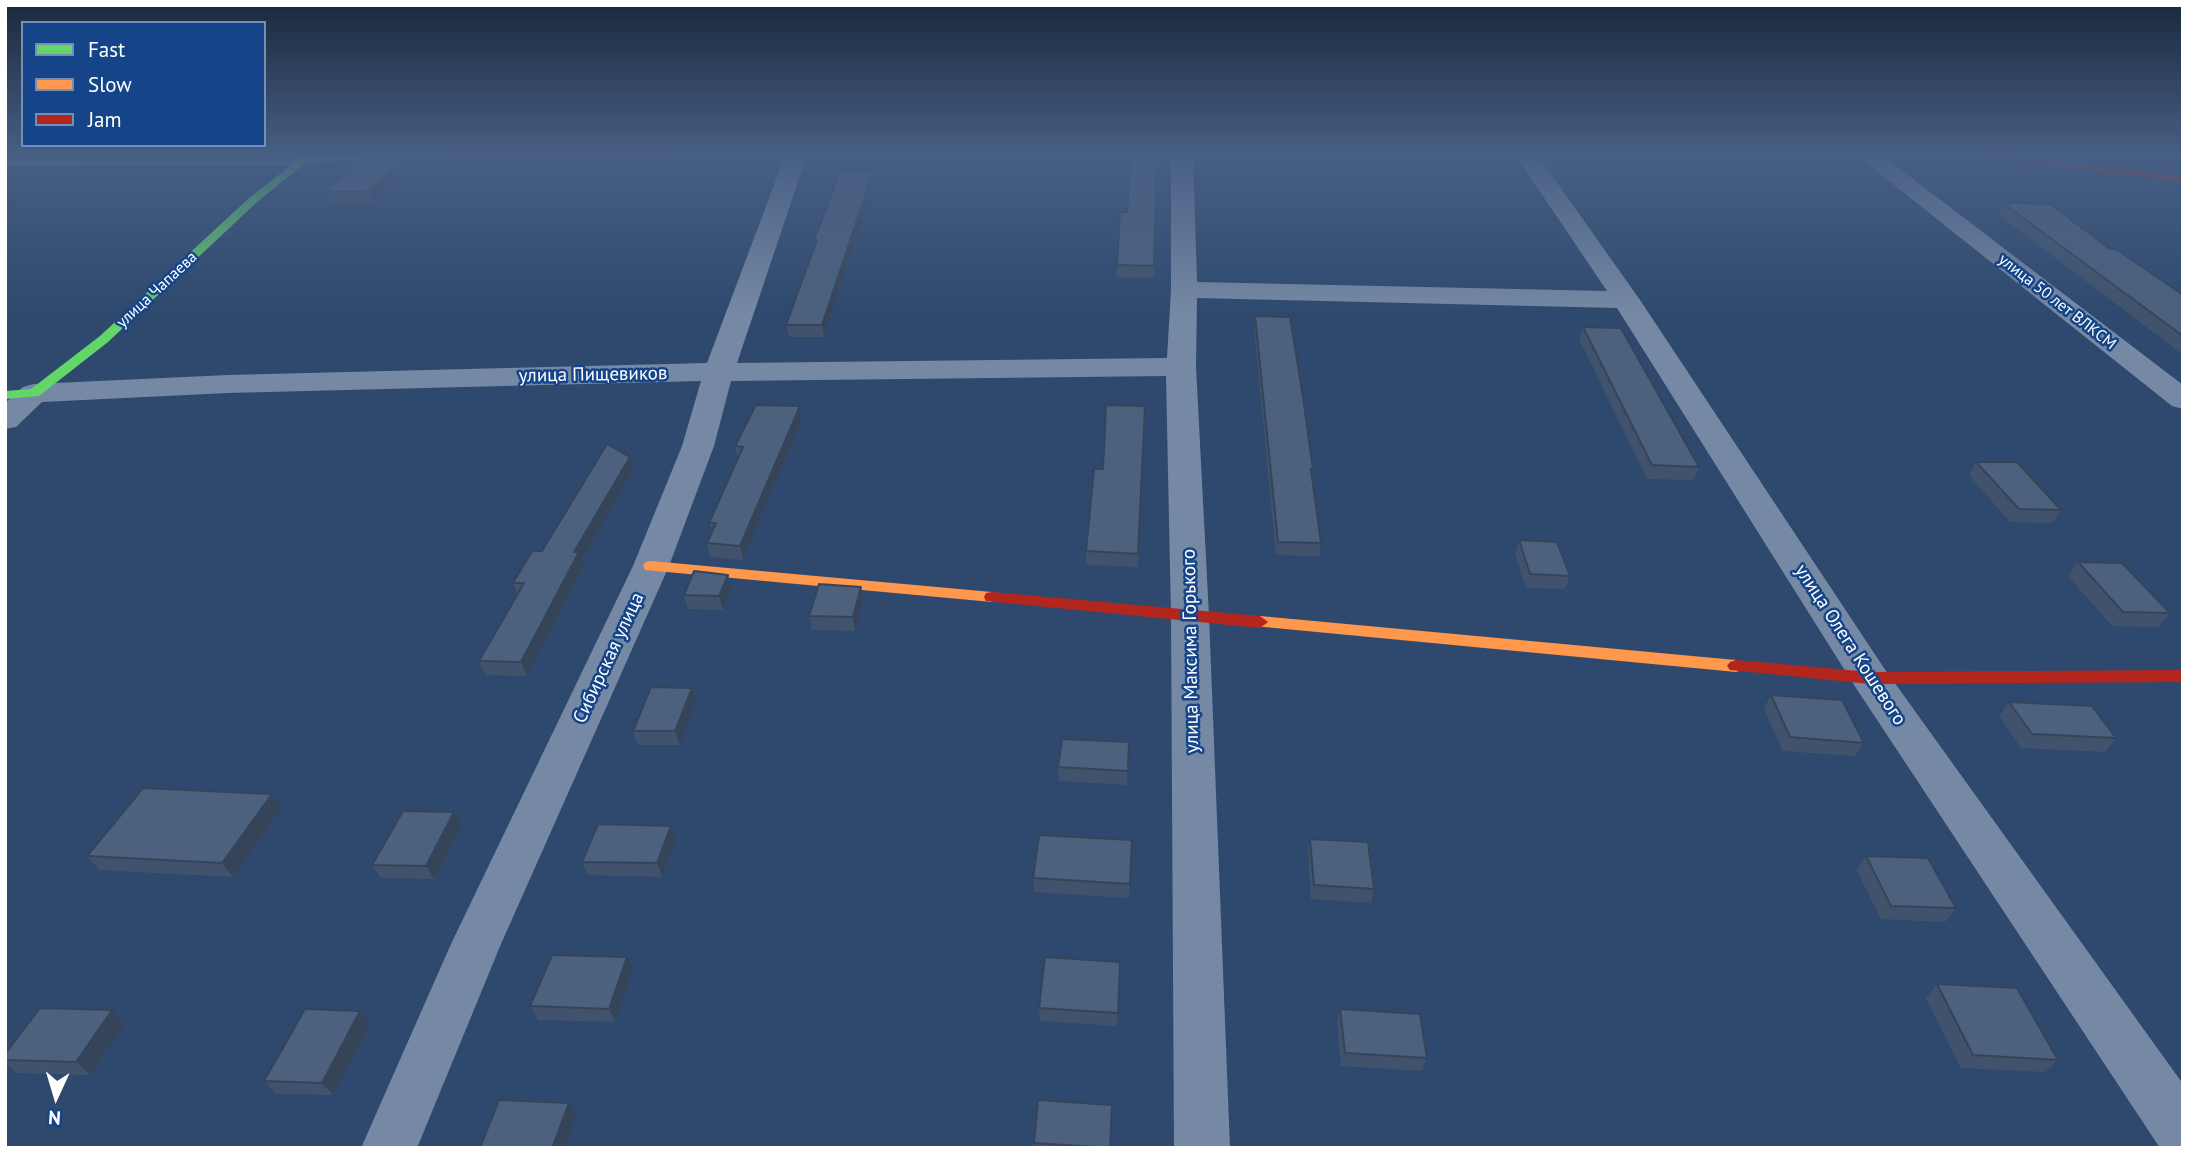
<!DOCTYPE html>
<meta charset="utf-8">
<style>
body{margin:0}
#map{position:relative;width:2188px;height:1153px;overflow:hidden;background:#2f496e;font-family:"PT Sans",sans-serif}
canvas{display:block}
.frame{position:absolute;inset:0;border:7px solid #fff;pointer-events:none}
.legend{position:absolute;left:21px;top:21px;width:245px;height:126px;box-sizing:border-box;background:#154588;border:2px solid #738fb8;margin:0;padding:9px 12px;list-style:none;font-size:21px;color:#fff}
.legend li{display:flex;align-items:center;gap:14px;height:35px}
.legend b{width:35px;border:2px solid #738fb8}
.north{position:absolute;left:21px;top:1062px;width:70px;height:70px;-webkit-text-stroke:5px #154588;paint-order:stroke;rotate:184deg;font-size:19px;font-weight:700;line-height:28px;text-align:center;color:#fff}
.north::after{content:'';display:block;margin:auto;width:24px;height:32px;background:#fff;clip-path:polygon(50% 0,100% 100%,50% 72%,0 100%)}
</style>
<div id="map">
<canvas width="2188" height="1153"></canvas>
<div class="frame"></div>
<ul class="legend">
<li><b style="height:9px;background:#63d668"></b>Fast</li>
<li><b style="height:9px;background:#ff974d"></b>Slow</li>
<li><b style="height:9px;background:#b3261e"></b>Jam</li>
</ul>
<div class="north">N</div>
</div>
<script>
const c = document.querySelector('canvas').getContext('2d');
c.lineJoin = 'round';
const shape = rows => new Path2D(rows.map(r => 'M' + r).join(''));
function fill(path, color) { c.fillStyle = color; c.fill(path, 'evenodd'); }
function stroke(path, color, width, dash) { c.strokeStyle = color; c.lineWidth = width; c.lineCap = dash ? 'butt' : 'round'; c.setLineDash(dash || []); c.stroke(path); }
function drawText(font, color, halo, rows, align = 'center') {
  c.font = font + ' "PT Sans",sans-serif'; c.lineWidth = 5; c.setLineDash([]); c.textBaseline = 'middle'; c.strokeStyle = halo; c.fillStyle = color; for (const [text, x, y, turn = 0] of rows) {
    c.save(); c.translate(x, y); c.rotate((+turn || 0) * Math.PI / 180); c.textAlign = isNaN(turn) ? turn : align; if (halo) c.strokeText(text, 0, 0); c.fillText(text, 0, 0); c.restore();
  }
}
const street = shape([
 [5,153,314,153,317,158,314,163,306,165,5,166,5,153],
 [786,153,807,155,737,363,1167,358,1171,290,1171,153,1193,153,1197,282,1607,291,1514,153,1536,153,1640,300,1884,668,2183,1084,2183,1148,2160,1148,1856,688,1617,308,1197,298,1196,367,1209,616,1230,1148,1174,1148,1171,616,1166,376,731,381,714,446,669,566,501,944,417,1148,361,1148,451,944,633,566,682,446,701,381,228,393,42,402,16,427,5,429,5,403,23,387,34,384,228,375,707,363,786,153],
 [1854,153,1879,153,2183,385,2183,409,2172,406,1854,153]
]);
const fast = shape([
 [1088,153,1084,156,965,157,960,154,1088,153],
 [450,154,455,157,453,159,308,161,257,202,108,342,39,396,5,399,5,391,31,389,100,336,249,198,303,156,450,154]
]);
const slow = shape([
 [651,561,992,592,1000,597,992,602,645,570,643,566,645,562,651,561],
 [1260,616,1736,660,1742,662,1745,666,1742,670,1736,672,1254,626,1252,622,1254,618,1260,616]
]);
const jam = shape([
 [589,153,969,153,970,154,965,157,450,160,445,157,450,154,589,153],
 [1938,153,1972,153,2183,176,2183,182,1938,153],
 [992,592,1260,616,1268,622,1260,628,986,601,984,597,986,593,992,592],
 [1736,660,1870,672,2183,670,2183,682,1870,684,1730,670,1727,666,1730,662,1736,660]
]);
const wall = shape([
 [1157,153,1154,278,1116,277,1117,265,1127,212],
 [407,156,411,167,373,203,330,203,325,192],
 [873,172,874,183,824,337,789,337,786,325,815,246,814,240],
 [2003,203,2110,249,2183,295,2183,355,1998,214],
 [1255,316,1313,469,1312,477,1321,543,1319,556,1276,555,1254,328],
 [1583,327,1699,467,1693,480,1647,479,1579,339],
 [800,406,802,419,743,560,710,557,707,543,712,532,709,523,738,458,735,446],
 [1145,406,1138,567,1086,565,1086,551,1103,469],
 [1976,462,2061,510,2052,523,2010,522,1969,475],
 [634,470,582,560,584,565,527,676,486,675,479,661,518,595,513,583,542,551],
 [1519,540,1570,576,1565,589,1526,588,1515,554],
 [2078,562,2170,613,2159,627,2112,626,2068,576],
 [732,588,723,610,688,609,684,595],
 [863,601,855,631,812,630,809,616],
 [692,688,696,702,680,745,638,745,633,731],
 [1771,695,1864,743,1855,756,1782,751,1764,708],
 [2009,702,2116,738,2105,752,2021,748,1999,716],
 [1129,742,1127,785,1059,781,1058,767],
 [272,794,282,808,233,877,99,870,87,856],
 [462,826,434,879,381,878,372,865],
 [671,826,676,839,662,877,588,875,582,862],
 [1310,839,1374,889,1371,903,1311,899,1308,852],
 [1132,840,1129,898,1034,892,1033,878],
 [1866,856,1956,908,1945,922,1881,919,1856,869],
 [1120,962,1117,1026,1040,1021,1039,1008],
 [633,971,615,1022,538,1020,530,1006],
 [1937,984,2058,1060,2045,1072,1961,1068,1926,998],
 [1340,1009,1427,1058,1422,1071,1341,1066,1337,1022],
 [125,1024,90,1075,17,1073,5,1063,5,1054],
 [370,1024,333,1095,276,1094,264,1081],
 [1034,1143,1110,1148,1034,1148]
]);
const shadedWall = shape([
 [407,156,411,167,373,203,368,192],
 [873,172,874,183,824,337,822,325],
 [5,196,13,208,5,213],
 [800,406,802,419,743,560,740,546],
 [630,457,634,470,582,560,584,565,527,676,521,662,574,552],
 [728,575,732,588,723,610,719,596],
 [861,587,863,601,855,631,853,617],
 [692,688,696,702,680,745,675,731],
 [272,794,282,808,233,877,222,863],
 [454,812,462,826,434,879,426,866],
 [671,826,676,839,662,877,657,863],
 [627,957,633,971,615,1022,609,1009],
 [112,1010,125,1024,90,1075,76,1062],
 [360,1011,370,1024,333,1095,322,1083],
 [569,1103,576,1115,565,1148,552,1148]
]);
const building = shape([
 [1131,153,1157,153,1154,266,1117,265,1120,212,1127,212,1131,153],
 [407,156,368,192,325,192,366,157,407,156],
 [840,172,873,172,822,325,786,325,817,240,814,240,840,172],
 [2003,203,2050,204,2110,249,2116,249,2183,295,2183,336,2003,203],
 [1255,316,1290,317,1303,397,1313,469,1311,469,1321,543,1278,542,1255,316],
 [1583,327,1621,328,1699,467,1652,465,1583,327],
 [756,405,800,406,740,546,707,543,716,523,709,523,743,447,735,446,756,405],
 [1106,405,1145,406,1138,554,1086,551,1094,469,1103,469,1106,405],
 [607,444,630,457,574,552,579,552,521,662,479,661,524,583,513,583,532,551,542,551,607,444],
 [1976,462,2017,462,2061,510,2019,509,1976,462],
 [1519,540,1557,542,1570,576,1530,574,1519,540],
 [2078,562,2122,563,2170,613,2123,612,2078,562],
 [694,571,728,575,719,596,684,595,694,571],
 [819,584,861,587,853,617,809,616,819,584],
 [651,687,692,688,675,731,633,731,651,687],
 [1771,695,1842,700,1864,743,1790,737,1771,695],
 [2009,702,2092,706,2116,738,2032,734,2009,702],
 [1062,739,1129,742,1128,771,1058,767,1062,739],
 [143,788,272,794,222,863,87,856,143,788],
 [403,811,454,812,426,866,372,865,403,811],
 [598,824,671,826,657,863,582,862,598,824],
 [1039,835,1132,840,1130,884,1033,878,1039,835],
 [1310,839,1368,842,1374,889,1314,885,1310,839],
 [1866,856,1928,858,1956,908,1891,906,1866,856],
 [552,955,627,957,609,1009,530,1006,552,955],
 [1045,957,1120,962,1118,1013,1039,1008,1045,957],
 [1937,984,2017,988,2058,1060,1973,1055,1937,984],
 [40,1008,112,1010,76,1062,5,1060,5,1054,40,1008],
 [305,1009,360,1011,322,1083,264,1081,305,1009],
 [1340,1009,1420,1014,1427,1058,1345,1053,1340,1009],
 [499,1100,569,1103,552,1148,480,1148,499,1100],
 [1038,1100,1112,1105,1110,1148,1034,1143,1038,1100]
]);
const farStreetnames = [
 ["улица Чапаева",157,290,-43],
 ["улица 50 лет ВЛКСМ",2057,302,38]
];
const streetNames = [
 ["улица Пищевиков",593,375,-1],
 ["улица Олега Кошевого",1850,645,57],
 ["улица Максима Горького",1191,651,-91],
 ["Сибирская улица",609,658,-65]
];
fill(street, '#7689a4');
fill(fast, '#63d668');
fill(slow, '#ff974d');
fill(jam, '#b3261e');
fill(wall, '#41536c');
fill(shadedWall, '#354458');
fill(building, '#4c617e');
stroke(building, '#354458', 2);
const sky = c.createLinearGradient(0, 0, 0, 315);
sky.addColorStop(0, '#1a283c');
sky.addColorStop(0.49, '#475f84');
sky.addColorStop(1, '#475f8400');
c.fillStyle = sky;
c.fillRect(0, 0, 2188, 315);
drawText('16px', '#fff', '#154588', farStreetnames);
drawText('19px', '#fff', '#154588', streetNames);
</script>
